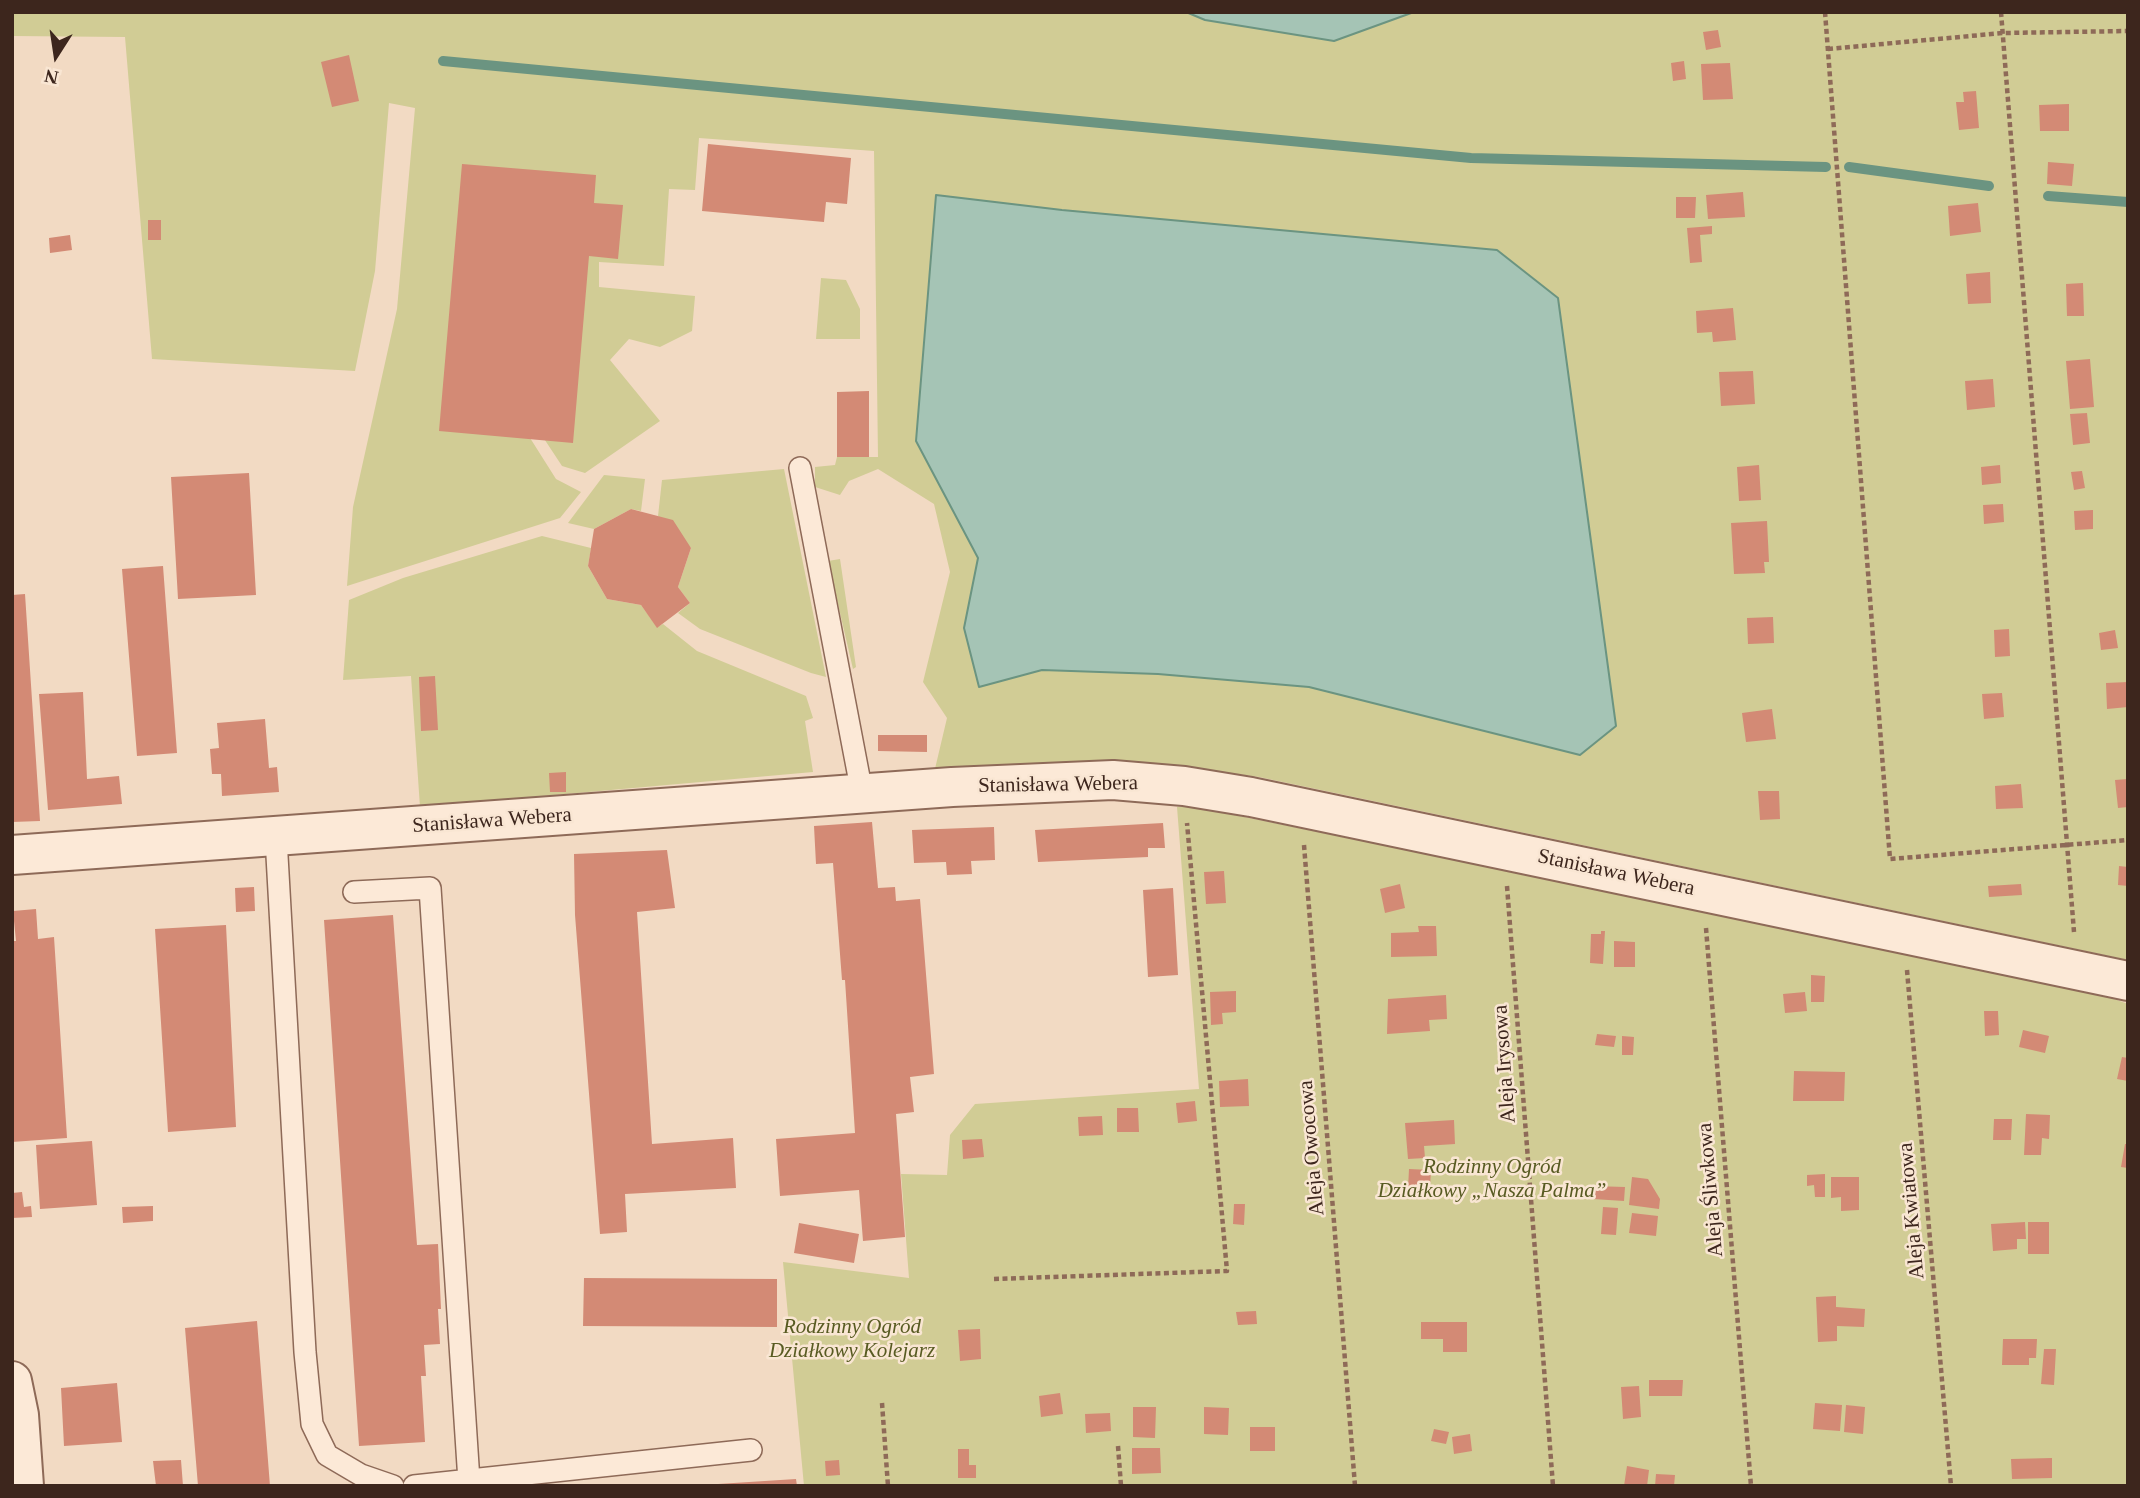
<!DOCTYPE html>
<meta charset="utf-8">
<style>
body{margin:0}
#map{position:relative;width:2140px;height:1498px;overflow:hidden;background:#f2dac3;font-family:Georgia,serif}
canvas{display:block}
.frame{position:absolute;inset:0;border:14px solid #3d261d;pointer-events:none}
.north{position:absolute;left:21px;top:21px;width:70px;height:70px;-webkit-text-stroke:5px #f9e6d3;paint-order:stroke;rotate:192deg;font-size:19px;font-weight:700;line-height:28px;text-align:center;color:#3d261d}
.north::after{content:'';display:block;margin:auto;width:24px;height:32px;background:#3d261d;clip-path:polygon(50% 0,100% 100%,50% 72%,0 100%)}
</style>
<div id="map">
<canvas width="2140" height="1498"></canvas>
<div class="frame"></div>
<div class="north">N</div>
</div>
<script>
const c = document.querySelector('canvas').getContext('2d');
c.lineJoin = 'round';
function fill(path, color) { c.fillStyle = color; c.fill(path, 'evenodd'); }
const shape = rows => new Path2D(rows.map(r => 'M' + r).join(''));
function stroke(path, color, width, dash) { c.strokeStyle = color; c.lineWidth = width; c.lineCap = dash ? 'butt' : 'round'; c.setLineDash(dash || []); c.stroke(path); }
function drawText(font, color, halo, rows, align = 'center') {
  c.font = font + ' Georgia,serif'; c.lineWidth = 5; c.setLineDash([]); c.textBaseline = 'middle'; c.strokeStyle = halo; c.fillStyle = color; for (const [text, x, y, turn = 0] of rows) {
    c.save(); c.translate(x, y); c.rotate((+turn || 0) * Math.PI / 180); c.textAlign = isNaN(turn) ? turn : align; if (halo) c.strokeText(text, 0, 0); c.fillText(text, 0, 0); c.restore();
  }
}
const green = shape([
 [12,12,1186,12,1205,20,1334,41,1414,12,2128,12,2128,960,1259,777,1186,767,1108,762,934,773,947,718,923,682,950,572,934,504,878,469,849,481,840,495,815,487,815,467,835,465,837,457,878,457,874,151,699,138,695,190,669,189,664,266,599,262,599,287,695,296,692,331,660,347,629,339,610,360,660,421,585,473,562,466,508,384,501,392,556,479,581,492,560,518,347,586,353,507,397,309,415,108,389,103,375,271,355,371,152,359,125,37,12,36],
 [936,195,1062,210,1580,755,1309,687,1158,674,1042,670,980,687,964,628,978,558],
 [821,278,846,280,860,309,860,339,816,339],
 [784,469,826,677,811,673,700,629,678,613,690,603,678,587,691,548,658,516,662,480],
 [604,475,645,479,641,511,631,509,594,529,568,523],
 [542,536,591,548,588,566,607,599,641,605,657,627,663,624,697,651,806,696,813,718,805,721,813,772,420,807,411,676,343,680,349,600,403,578],
 [840,559,856,667,853,669,828,561],
 [1177,807,1195,807,1705,910,2095,992,2128,1004,2128,1486,804,1486,783,1262,909,1278,901,1174,947,1175,950,1135,975,1104,1199,1089]
]);
const water = shape([
 [1186,12,1414,12,1334,41,1205,20,1186,12],
 [936,195,1062,210,1497,250,1558,298,1616,726,1580,755,1309,687,1158,674,1042,670,979,687,964,628,978,558,916,441,936,195]
]);
const stream = shape([
 [443,61,1471,158,1826,167],
 [1849,167,1989,186],
 [2048,196,2128,202]
]);
const building = shape([
 [1718,30,1721,47,1706,50,1703,32],
 [349,55,359,101,332,107,321,62],
 [1684,61,1686,79,1673,81,1671,63],
 [1730,63,1733,99,1703,100,1701,64],
 [1976,91,1979,128,1959,130,1956,102,1964,102,1963,92],
 [2069,104,2069,131,2040,131,2039,105],
 [708,144,851,158,847,204,826,202,824,222,702,211],
 [2048,162,2074,164,2072,186,2047,184],
 [462,164,596,175,594,203,623,205,618,259,589,256,573,443,439,431],
 [1743,192,1745,217,1708,219,1706,195],
 [1676,197,1696,197,1695,218,1676,218],
 [1978,203,1981,232,1950,236,1948,206],
 [148,220,161,220,161,240,148,240],
 [1712,226,1712,234,1700,235,1702,262,1690,263,1687,228],
 [70,235,72,250,50,253,49,238],
 [1990,272,1991,303,1968,304,1966,274],
 [2083,283,2084,316,2067,316,2066,284],
 [1733,308,1736,340,1713,342,1712,332,1697,333,1696,311],
 [2090,359,2094,407,2070,409,2066,361],
 [1753,371,1755,404,1721,406,1719,372],
 [1993,379,1995,407,1967,410,1965,381],
 [869,391,869,457,837,457,837,392],
 [2087,413,2090,443,2073,445,2070,414],
 [1759,465,1761,500,1739,501,1737,467],
 [2000,465,2001,483,1982,485,1981,467],
 [2082,471,2085,488,2074,490,2071,472],
 [249,473,256,595,178,599,171,477],
 [2003,504,2004,522,1984,524,1983,505],
 [631,509,673,520,691,548,678,587,690,603,657,628,641,605,607,599,588,566,594,529],
 [2093,510,2093,529,2075,530,2074,511],
 [1767,521,1769,562,1764,562,1765,573,1734,574,1731,523],
 [163,566,177,753,137,756,122,569],
 [25,594,40,821,12,822,12,595],
 [1773,617,1774,643,1748,644,1747,618],
 [2009,629,2010,656,1995,657,1994,630],
 [2115,630,2118,648,2101,650,2099,633],
 [435,676,438,730,421,731,419,677],
 [2128,682,2128,707,2107,709,2106,683],
 [83,692,87,779,119,776,122,804,48,810,39,694],
 [2002,693,2004,717,1984,719,1982,694],
 [1772,709,1776,739,1746,742,1742,713],
 [265,719,269,768,277,767,279,792,222,796,221,774,212,774,210,749,219,748,217,723],
 [878,735,927,735,927,752,878,751],
 [566,772,566,792,550,792,549,773],
 [2128,779,2128,807,2118,808,2115,780],
 [2021,784,2023,808,1996,809,1995,786],
 [1758,791,1779,791,1780,819,1760,820],
 [872,822,878,888,895,887,896,901,920,899,934,1074,910,1077,914,1112,896,1114,905,1237,863,1241,859,1190,780,1196,776,1139,855,1133,845,980,842,980,833,863,816,864,814,826],
 [1163,823,1165,848,1148,848,1148,857,1038,862,1035,830],
 [994,827,995,860,971,861,972,874,947,875,946,862,914,863,912,830],
 [667,850,675,908,637,912,652,1144,733,1138,736,1188,625,1194,627,1232,600,1234,575,915,574,854],
 [2119,866,2128,867,2128,886,2118,885],
 [1224,871,1226,903,1206,904,1204,872],
 [1400,884,1405,908,1385,913,1380,889],
 [2021,884,2022,895,1989,897,1988,886],
 [254,887,255,911,236,912,235,888],
 [1173,888,1178,975,1148,977,1143,890],
 [36,909,38,939,54,937,67,1138,12,1142,12,941,16,941,13,911],
 [393,915,417,1245,438,1244,441,1309,438,1309,440,1344,424,1345,426,1376,421,1376,425,1442,359,1446,324,920],
 [226,925,236,1127,168,1132,155,929],
 [1418,926,1436,926,1437,956,1391,957,1391,933,1419,932],
 [1601,931,1605,931,1603,964,1590,963,1591,934,1601,934],
 [1614,941,1635,942,1635,967,1614,967],
 [1811,975,1825,976,1824,1002,1811,1002],
 [1236,991,1236,1012,1222,1013,1223,1024,1211,1025,1210,992],
 [1805,992,1807,1011,1785,1013,1783,994],
 [1446,995,1447,1019,1429,1020,1430,1031,1387,1034,1388,999],
 [1984,1011,1998,1011,1999,1035,1985,1036],
 [2023,1030,2049,1036,2045,1053,2019,1047],
 [1597,1034,1616,1036,1614,1047,1595,1045],
 [1622,1036,1634,1037,1633,1055,1622,1055],
 [2122,1057,2128,1058,2128,1081,2117,1079],
 [1794,1071,1845,1072,1844,1101,1793,1101],
 [1248,1079,1249,1106,1220,1107,1219,1081],
 [1195,1101,1197,1121,1178,1123,1176,1103],
 [1117,1108,1138,1108,1139,1132,1117,1132],
 [2026,1114,2050,1115,2049,1139,2042,1138,2041,1155,2024,1155],
 [1102,1116,1103,1135,1079,1136,1078,1117],
 [1994,1119,2012,1119,2011,1140,1993,1140],
 [1454,1120,1455,1144,1424,1146,1425,1158,1408,1159,1405,1123],
 [982,1139,984,1157,963,1159,962,1140],
 [92,1141,97,1205,40,1209,36,1145],
 [2125,1144,2128,1144,2128,1168,2121,1167],
 [1409,1169,1431,1170,1430,1187,1426,1187,1426,1190,1408,1189],
 [1825,1174,1825,1197,1815,1197,1814,1185,1807,1186,1807,1175],
 [1632,1177,1648,1179,1660,1199,1659,1209,1629,1205],
 [1831,1177,1859,1177,1859,1210,1841,1211,1841,1197,1831,1198],
 [1593,1186,1625,1187,1624,1201,1593,1199],
 [22,1192,24,1207,31,1206,32,1217,12,1218,12,1193],
 [1234,1204,1245,1204,1244,1225,1233,1224],
 [153,1206,153,1221,123,1223,122,1207],
 [1603,1207,1618,1208,1616,1235,1601,1234],
 [1632,1213,1658,1216,1656,1236,1629,1233],
 [2025,1222,2026,1239,2017,1239,2017,1249,1993,1251,1991,1224],
 [2028,1222,2049,1222,2049,1254,2028,1254],
 [799,1223,859,1234,854,1263,794,1253],
 [584,1278,777,1279,777,1327,583,1326],
 [1836,1296,1836,1307,1865,1309,1864,1327,1837,1326,1837,1341,1818,1342,1816,1297],
 [1256,1311,1257,1324,1238,1325,1236,1312],
 [257,1321,270,1486,198,1486,185,1328],
 [1421,1322,1467,1322,1467,1352,1443,1352,1443,1339,1421,1339],
 [980,1329,981,1359,960,1361,958,1330],
 [2003,1339,2037,1339,2036,1358,2029,1358,2029,1365,2002,1365],
 [2044,1349,2056,1349,2054,1385,2041,1384],
 [1649,1380,1683,1380,1682,1396,1649,1396],
 [117,1383,122,1442,64,1446,61,1388],
 [1639,1386,1641,1417,1623,1419,1621,1387],
 [1060,1393,1063,1414,1041,1417,1039,1396],
 [1815,1403,1842,1405,1840,1431,1813,1429],
 [1846,1405,1865,1407,1863,1434,1844,1432],
 [1133,1407,1156,1407,1155,1438,1133,1437],
 [1204,1407,1229,1408,1228,1435,1204,1434],
 [1110,1413,1111,1431,1086,1433,1085,1414],
 [1250,1427,1275,1427,1275,1451,1250,1451],
 [1434,1429,1449,1432,1446,1444,1431,1441],
 [1470,1434,1472,1451,1454,1454,1452,1437],
 [1132,1448,1160,1448,1161,1473,1132,1474],
 [958,1449,969,1449,969,1465,976,1465,976,1478,958,1478],
 [2052,1458,2052,1478,2012,1479,2011,1459],
 [181,1460,183,1486,156,1486,153,1461],
 [839,1460,840,1475,826,1476,825,1461],
 [1627,1466,1649,1470,1647,1486,1624,1486],
 [1656,1474,1675,1475,1674,1486,1655,1486],
 [796,1479,797,1486,718,1486,718,1484]
]);
const path = shape([
 [1825,12,1890,859,2128,840],
 [2001,12,2074,932],
 [1828,49,2003,33,2128,31],
 [1304,845,1355,1486],
 [1507,886,1553,1486],
 [1706,928,1751,1486],
 [1907,970,1951,1486],
 [994,1279,1227,1271,1187,823],
 [882,1403,888,1486],
 [1118,1446,1121,1486]
]);
const service = shape([
 [800,468,862,793],
 [276,838,305,1352,312,1424,327,1455,361,1475,393,1486],
 [354,892,430,888,469,1481],
 [414,1486,751,1450]
]);
const minor = shape([
 [12,855,952,787,1113,780,1184,786,1251,797,2128,981],
 [12,1381,19,1415,24,1486]
]);
const streetNames = [
 ["Stanisława Webera",1058,785,-1],
 ["Stanisława Webera",492,821,-4],
 ["Stanisława Webera",1616,873,12],
 ["Aleja Irysowa",1505,1064,-94],
 ["Aleja Owocowa",1312,1148,-95],
 ["Aleja Śliwkowa",1711,1190,-95],
 ["Aleja Kwiatowa",1912,1211,-95]
];
const parkNames = [
 ["Rodzinny Ogród",1492,1167],
 ["Działkowy „Nasza Palma”",1492,1191],
 ["Rodzinny Ogród",852,1327],
 ["Działkowy Kolejarz",852,1351]
];
fill(green, '#d1cc95');
fill(water, '#a5c4b5');
stroke(water, '#6b9481', 2);
stroke(stream, '#6b9481', 10);
fill(building, '#d38a75');
stroke(service, '#8e6a58', 24);
stroke(minor, '#8e6a58', 42);
stroke(path, '#8e6a58', 4.5, [5, 3.5]);
stroke(service, '#fce9d7', 21);
stroke(minor, '#fce9d7', 38);
drawText('21px', '#3d261d', '#f9e6d3', streetNames);
drawText('italic 21px', '#585b22', '#f9e6d3', parkNames);
</script>
